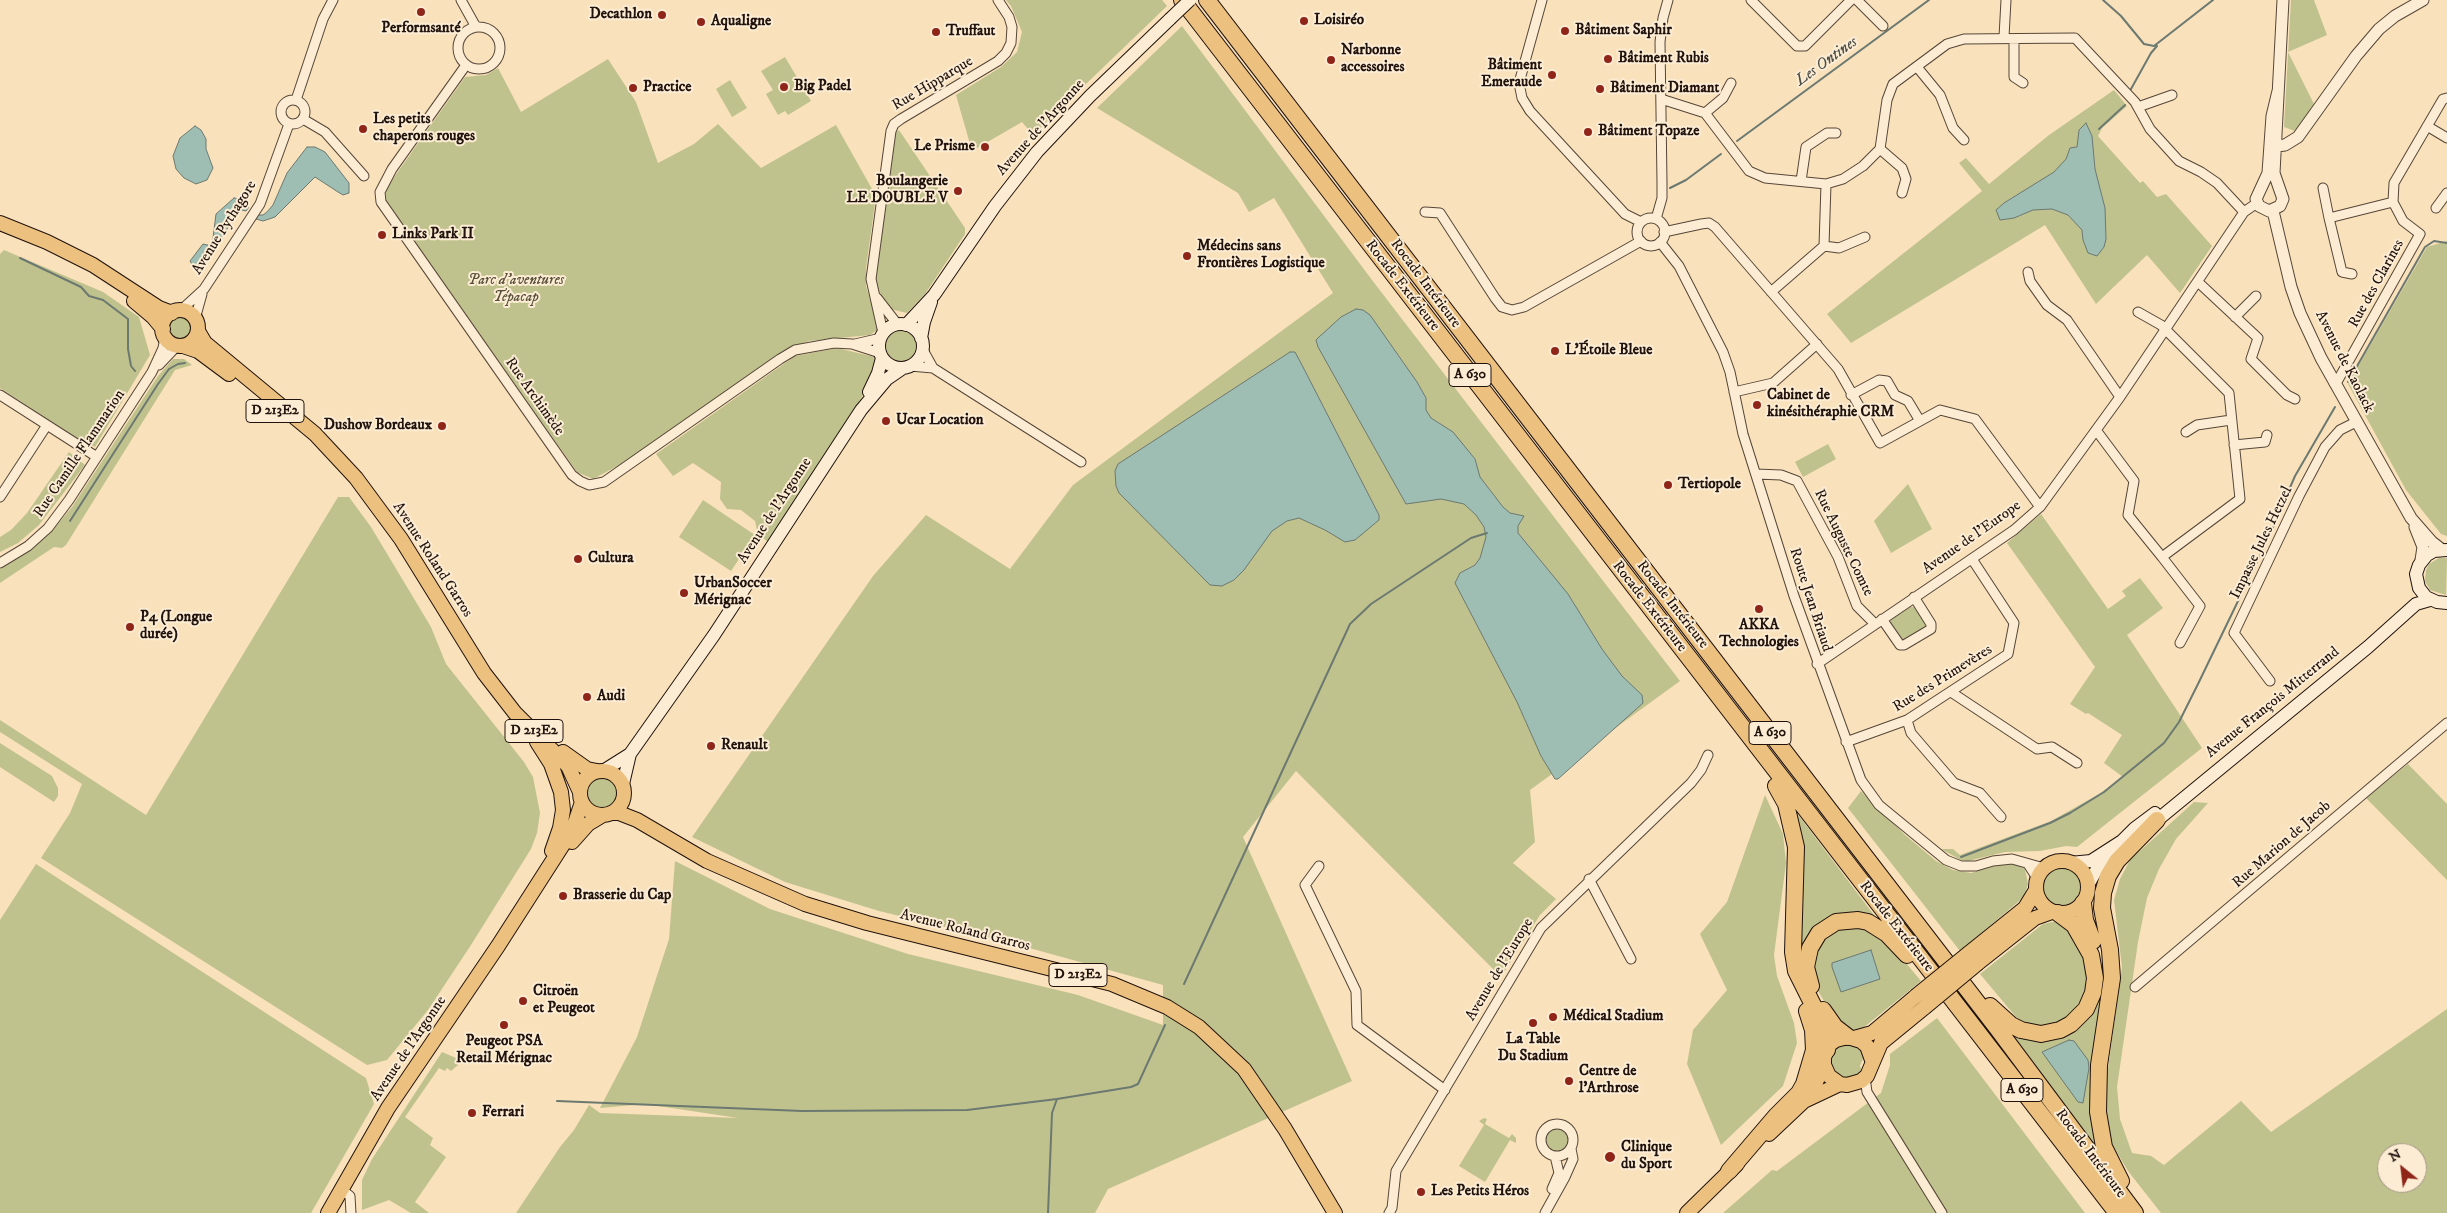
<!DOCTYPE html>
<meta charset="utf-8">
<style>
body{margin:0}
#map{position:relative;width:2447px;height:1213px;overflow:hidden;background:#f9e1bb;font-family:"IM FELL DW Pica",serif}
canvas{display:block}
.north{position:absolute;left:2377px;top:1143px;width:50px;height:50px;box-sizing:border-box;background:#fbecd3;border:1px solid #a39584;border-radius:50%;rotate:331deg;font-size:14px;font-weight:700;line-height:20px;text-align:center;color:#20120d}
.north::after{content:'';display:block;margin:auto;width:18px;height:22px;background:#8f2418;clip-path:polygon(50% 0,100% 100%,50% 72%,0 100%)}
</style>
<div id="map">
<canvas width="2447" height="1213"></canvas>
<div class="north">N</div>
</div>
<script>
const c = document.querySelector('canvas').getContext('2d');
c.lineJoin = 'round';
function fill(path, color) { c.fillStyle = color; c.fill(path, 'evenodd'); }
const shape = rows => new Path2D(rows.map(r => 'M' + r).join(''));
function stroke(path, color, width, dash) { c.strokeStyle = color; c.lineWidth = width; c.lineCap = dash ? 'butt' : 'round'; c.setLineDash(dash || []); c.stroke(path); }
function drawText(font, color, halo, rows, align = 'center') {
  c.font = font + ' "IM FELL DW Pica",serif'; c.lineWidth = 4; c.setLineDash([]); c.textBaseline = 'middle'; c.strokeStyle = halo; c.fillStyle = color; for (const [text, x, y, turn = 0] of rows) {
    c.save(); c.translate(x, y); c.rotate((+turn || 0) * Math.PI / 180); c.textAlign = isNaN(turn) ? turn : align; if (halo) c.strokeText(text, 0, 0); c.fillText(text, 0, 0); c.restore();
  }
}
const green = shape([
 [1006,0,1162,0,1167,6,1033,135,1022,122,972,151,956,95,1001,67,1017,52,1022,32,1011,6],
 [2291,0,2314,0,2327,35,2288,52,2314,104,2295,131,2284,127],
 [1182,26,1372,280,1680,681,1530,790,1535,842,1513,863,1556,899,1540,915,1501,977,1296,771,1243,837,1352,1081,1108,1189,1095,1213,516,1213,560,1147,574,1130,589,1105,600,1113,738,1118,645,1104,600,1108,637,1037,669,939,675,861,770,909,908,954,1078,995,1163,1025,1163,985,1015,944,879,911,785,882,692,837,873,576,926,515,1010,569,1073,485,1333,293,1274,198,1249,212,1238,193,1097,108],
 [785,57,811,101,788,115,785,111,778,115,766,94,773,90,761,71],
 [608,59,636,102,658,163,694,144,718,124,761,168,836,125,876,196,866,268,866,286,877,321,877,330,870,335,809,341,782,352,627,461,593,479,577,472,385,199,386,190,392,180,465,77,486,75,498,68,521,112],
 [730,80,747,108,732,117,716,89],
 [2114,90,2127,106,2102,128,2098,136,2140,183,2143,181,2157,197,2166,194,2212,246,2180,293,2147,255,2096,304,2045,225,1851,343,1827,314,1982,191,1959,163,1966,158,1989,184,2049,135],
 [899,130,965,228,965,234,925,294,907,313,890,309,875,285,895,133],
 [2447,241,2447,536,2441,534,2406,490,2348,384,2427,247],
 [4,250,103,292,139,317,150,355,95,447,78,439,0,388,0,254],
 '169 328a11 11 0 1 1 22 0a11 11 0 1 1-22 0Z',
 '886 346a15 15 0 1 1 30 0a15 15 0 1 1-30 0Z',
 [837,348,875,357,877,365,866,390,844,427,768,542,758,534,755,521,741,510,727,509,720,499,721,482,693,463,673,476,656,454,795,356],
 [173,359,184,359,192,365,175,370,66,545,62,548,54,547,0,583,0,569,31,549,51,532,72,507,158,376],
 [1828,444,1836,459,1803,477,1795,462],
 [69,452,85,465,39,525,18,543,0,552,0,537,11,530,27,513],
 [1908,484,1932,529,1891,553,1874,521],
 [338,497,349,497,371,527,431,627,446,664,524,762,533,777,540,813,537,833,531,849,471,945,428,1010,387,1060,367,1065,41,858,70,813,82,784,0,732,0,720,146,815],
 [703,500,755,535,731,571,679,537],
 [2041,514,2108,609,2126,596,2122,591,2140,578,2163,608,2127,635,2202,748,2077,847,2066,846,2040,851,2005,852,1968,861,1961,860,1941,849,1953,849,1960,855,2051,821,2099,794,2123,777,2104,763,2122,735,2088,713,2086,714,2070,704,2095,667,2007,543],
 [2439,558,2447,558,2446,595,2430,590,2425,581,2426,570,2429,564],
 [1910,607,1915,607,1928,624,1927,627,1901,642,1891,626,1891,619],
 [0,743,52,776,58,788,58,796,54,802,0,767],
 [2408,764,2447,804,2447,880,2366,798],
 '587 793a15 15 0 1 1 30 0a15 15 0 1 1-30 0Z',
 [1861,791,1904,834,1936,861,1953,870,1971,873,2004,863,2015,864,2025,869,2028,884,2024,897,1960,951,1848,808],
 [1765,795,1783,834,1786,863,1774,955,1777,976,1794,1023,1797,1043,1783,1086,1721,1145,1687,1064,1693,1030,1727,990,1700,934,1727,902],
 [2194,802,2208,803,2176,839,2159,869,2147,898,2138,942,2117,1087,2120,1119,2132,1153,2151,1156,2164,1165,2241,1101,2271,1132,2447,1009,2447,1213,2161,1213,2128,1171,2109,1139,2104,1097,2122,967,2114,900,2120,879,2130,860],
 [2387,1153,2417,1153,2417,1183,2387,1183],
 [1790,804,1880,923,1837,917,1801,972],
 [36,864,366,1078,374,1104,311,1213,0,1213,0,920],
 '2042 887a19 19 0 1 1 38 0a19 19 0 1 1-38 0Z',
 [2057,921,2067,928,2082,953,2087,968,2084,996,2067,1019,2052,1025,2039,1026,2026,1024,2016,1017,1980,974,2043,924],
 [1853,924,1885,938,1921,981,1863,1028,1857,1030,1850,1029,1835,1019,1818,991,1813,974,1814,948,1830,930],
 [2100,966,2103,991,2099,1150,2005,1026,2067,1032],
 [1937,1018,2085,1213,1723,1213,1772,1170,1777,1171,1881,1093,1890,1065,1890,1054],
 [1847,1043,1859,1047,1865,1054,1860,1066,1862,1072,1846,1079,1834,1074,1829,1062,1835,1047],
 [442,1052,456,1058,458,1065,451,1071,447,1068,445,1071,439,1068,405,1117,433,1138,430,1145,446,1157,415,1202,429,1213,411,1213,389,1200,362,1210,362,1180,372,1159],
 [1484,1118,1487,1119,1485,1124,1509,1138,1512,1134,1516,1138,1516,1143,1510,1140,1485,1182,1459,1166,1484,1125,1479,1121],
 '1545 1140a12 12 0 1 1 24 0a12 12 0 1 1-24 0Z'
]);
const water = shape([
 [2086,123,2092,136,2095,169,2105,208,2106,239,2104,247,2097,256,2088,253,2083,240,2082,230,2068,215,2052,209,2033,210,2014,218,2000,220,1996,210,2004,203,2054,172,2066,159,2070,148,2077,147,2079,130,2086,123],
 [195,126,201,130,206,139,206,149,213,168,207,180,196,184,184,178,176,169,173,156,180,138,195,126],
 [307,147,315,147,325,152,349,183,349,193,343,195,338,192,315,177,275,217,263,221,256,219,258,215,263,215,267,212,273,205,287,173,307,147],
 [234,198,240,199,249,207,246,211,242,210,236,215,204,265,194,268,190,261,203,244,212,246,216,214,234,198],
 [1356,309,1363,310,1370,315,1417,382,1426,398,1426,410,1431,418,1453,432,1475,459,1480,477,1503,507,1510,513,1524,516,1518,526,1518,533,1568,594,1602,649,1622,676,1642,695,1643,703,1558,779,1555,779,1541,756,1517,702,1455,583,1460,573,1475,565,1480,558,1486,537,1484,527,1476,515,1464,504,1441,499,1406,504,1318,347,1316,340,1319,337,1341,317,1356,309],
 [1290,352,1295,352,1303,367,1379,515,1379,520,1355,540,1345,542,1325,530,1299,518,1287,521,1272,531,1244,570,1234,580,1222,586,1210,585,1119,493,1116,486,1115,471,1118,464,1290,352],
 [1871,950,1880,979,1841,992,1832,967,1832,963,1871,950],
 [2069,1040,2074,1041,2088,1060,2089,1068,2083,1103,2078,1102,2042,1052,2069,1040]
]);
const stream = shape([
 [2103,0,2121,16,2144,44,2154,46,2213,0],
 [2131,89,2151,53,2157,46],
 [2099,129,2125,105],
 [1737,141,1929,0],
 [1670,188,1686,180,1721,154],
 [20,258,81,287,89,296,103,300,128,319,128,349,131,366,135,371],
 [2348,382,2425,247,2434,241,2447,243],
 [70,521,158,384,169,369,178,364,185,363],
 [1961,857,2050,823,2070,813,2104,792,2164,743,2179,722,2198,684,2267,541,2295,476,2335,407],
 [1184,984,1350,624,1371,604,1471,538,1487,533],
 [557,1101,802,1111,967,1110,1057,1099],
 [1048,1213,1052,1113,1057,1099,1131,1087,1138,1084,1165,1025]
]);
const minor = shape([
 [461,0,476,27],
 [1542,0,1519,83,1522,98,1530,111,1625,214,1641,222],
 [1751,0,1797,46,1805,46,1851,0],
 [1857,0,1883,26],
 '458 48a21 21 0 1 1 42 0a21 21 0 1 1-42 0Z',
 [2004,37,2006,0],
 [2014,39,2014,77,2023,83],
 [466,65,392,169,380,192,381,202,572,475,580,481,589,485,604,482,780,359,795,350,834,343,852,344,880,353],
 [1917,67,1940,95,1953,128,1964,140],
 [1661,99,1705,113,1749,171,1765,178,1826,184,1843,179,1863,166,1880,149,1887,100,1893,84,1947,44,1964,39,2075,38,2135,102,2150,129,2179,161,2201,172,2217,183,2244,212],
 '281 112a12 12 0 1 1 24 0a12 12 0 1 1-24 0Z',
 [296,100,323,19,333,0],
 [2138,107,2172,95],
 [1705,113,1723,98,1731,83],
 [303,119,325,132,364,176],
 [2427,126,2447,138],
 [1880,149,1902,168,1906,179,1902,193],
 [1801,181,1806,147,1827,133,1836,133],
 [2323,188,2329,218],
 [2436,208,2447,193],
 [1425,212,1440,213,1495,298,1502,307,1512,310,1524,307,1641,241],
 '1637 232a14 14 0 1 1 28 0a14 14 0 1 1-28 0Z',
 [1656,219,1662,198,1662,183,1660,42,1663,18,1668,0],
 [1664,232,1701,224,1709,223,1715,227,1838,369,1880,443,1940,410,1975,419,2040,507],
 [1660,242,1679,266,1723,352,1730,372,1743,434,1794,596,1861,780,1879,805,1946,860,1961,866,1976,866,1993,861,2012,859,2044,868],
 [1824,246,1839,248,1865,237],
 [2028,272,2030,281,2047,305,2067,320,2120,397],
 [2352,274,2342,272,2329,218,2393,202],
 [2198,282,2258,338,2251,359,2287,395,2295,399],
 [1771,292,1824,246,1826,184],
 [877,298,898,325],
 [180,311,204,289,260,204,289,124],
 [2235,317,2256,296],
 [195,319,202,294],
 [883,333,871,279,891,131,894,124,901,119,998,61,1006,53,1011,43,1012,27,1009,17,998,0],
 [855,344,881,338],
 [923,350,933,368,1081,462],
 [159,365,177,346],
 [910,366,933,368],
 [2334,383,2338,380,2420,234,2403,221,2393,202,2394,183,2443,99,2447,98],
 [1734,392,1773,383,1817,344],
 [0,395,97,457],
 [1851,395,1879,380,1887,381,1895,395,1908,401,1920,421],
 [2096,430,2134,481,2128,515,2162,557,2240,499,2229,393,2161,325,2138,312],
 [2186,432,2197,425,2231,420],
 [2234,445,2265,442,2267,435],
 [1756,474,1781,475,1797,481,1838,557,1857,606,1875,624],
 [0,497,47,425],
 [2162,557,2200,606,2180,643],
 [0,563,28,546,48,528,69,500,152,372,163,348,165,337],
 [1882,619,1900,645,1904,645,1931,629,1931,624,1914,597],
 [1817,664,2014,530,2040,507,2120,397,2244,212,2257,203],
 [2270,681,2234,633,2299,496,2325,447,2340,430,2356,422],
 [1951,692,2037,749,2052,747,2077,763],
 [1907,720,1911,733,1954,783,1980,793,2001,817],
 [1846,742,1907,720,2008,654,2014,623,1972,559],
 [2028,864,2037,878],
 [1319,866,1305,885,1356,991,1357,1025,1445,1090],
 [1589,879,1631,959],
 [2135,987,2447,723],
 [1865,1077,1867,1092,1942,1213],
 '1541 1140a16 16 0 1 1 32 0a16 16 0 1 1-32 0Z',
 [341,1189,350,1196,351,1213],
 [1552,1189,1559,1173,1555,1156],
 [1389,1213,1392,1208,1396,1171,1541,928,1691,783,1701,770,1708,755],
 [1545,1213,1565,1177,1573,1159,1571,1149]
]);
const tertiary = shape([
 [2278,91,2272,116,2268,173,2256,199,2259,206,2269,211,2280,206,2283,199,2274,173,2283,0],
 [2273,151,2277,146,2285,145,2298,137,2356,56,2379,29,2395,16,2423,0],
 [2273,211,2291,287,2300,313,2321,358,2411,518,2432,542,2441,549],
 [2415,527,2423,547,2421,560]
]);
const secondary = shape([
 '879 346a22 22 0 1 1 44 0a22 22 0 1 1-44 0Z',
 [906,325,934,295,995,206,1037,152,1090,96,1170,19],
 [921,338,924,322,931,302],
 [869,392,878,373,882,358],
 [2447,550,2434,551,2427,555,2419,565,2416,574,2419,588,2426,597,2437,602,2447,603],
 [603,771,630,754],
 [623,784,630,754,714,635,861,410,887,379,903,368],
 [2150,826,2368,647,2416,604,2430,600],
 [2070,863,2091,861,2122,841,2135,828,2155,813],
 [2088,885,2097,869,2121,849]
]);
const primary = shape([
 [0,223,47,242,93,265,159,308,172,313],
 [134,301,153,317,163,329],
 '162 328a18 18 0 1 1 36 0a18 18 0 1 1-36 0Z',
 [198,331,205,343,315,434,356,478,401,539,484,673,515,713,568,766,580,792],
 [183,346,198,351,229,374],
 [537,742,551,764,561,792,563,810,560,828,552,851],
 [563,752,587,769,597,771],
 '580 793a22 22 0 1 1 44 0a22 22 0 1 1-44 0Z',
 [611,813,619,813,637,820,707,861,805,904,867,923,1112,984,1167,1007,1199,1027,1244,1069,1285,1129,1335,1213],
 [572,842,588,824,603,815],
 '2036 887a26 26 0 1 1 52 0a26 26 0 1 1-52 0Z',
 [1969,953,2025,908,2036,890],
 [1978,963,2035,918,2052,912],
 [1854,1038,1872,1033,1916,996],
 [1872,1060,1867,1046,1861,1041,1848,1037,1836,1040,1830,1044,1824,1057,1824,1065,1829,1076,1840,1084,1847,1085,1861,1081,1867,1076,1881,1043,1925,1007],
 [1804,1101,1840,1084],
 [1769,1134,1804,1101,1816,1082,1824,1065],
 [328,1213,388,1108,498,946,573,829,582,802],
 [1687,1213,1737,1164]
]);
const motorway = shape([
 [1182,0,2117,1213],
 [1207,0,1997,1028,2135,1213],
 [1776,786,1786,804,1796,847,1793,952,1796,971,1823,1025,1827,1050],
 [2083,903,2085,920,2093,941],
 [1811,986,1806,967,1810,948,1819,933,1836,922,1858,920,1868,922,1887,934,1907,955],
 [1990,1006,2011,1025,2021,1030,2041,1034,2060,1030,2071,1024,2086,1009,2093,993,2095,978,2091,955,2074,925,2058,913],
 [1823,1010,1835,1027,1848,1037],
 [1729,1171,1776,1116,1799,1093,1804,1084,1814,1050,1813,1030,1807,1011],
 [2121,1181,2104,1147,2098,1112,2099,1065,2112,978,2110,950,2102,908,2103,893,2108,876,2117,861,2157,820]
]);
const secondaryBridge = shape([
 [1170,19,1190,0]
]);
const primaryBridge = shape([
 [1916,996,1969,953],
 [1925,1007,1978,963]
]);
const markers = [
 [421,12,5,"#8f2418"],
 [662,15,5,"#8f2418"],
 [1304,21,5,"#8f2418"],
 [701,22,5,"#8f2418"],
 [1565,31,5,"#8f2418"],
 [936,32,5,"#8f2418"],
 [1608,59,5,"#8f2418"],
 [1331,60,5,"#8f2418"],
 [1552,75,5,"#8f2418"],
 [784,87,5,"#8f2418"],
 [633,88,5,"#8f2418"],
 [1600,89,5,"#8f2418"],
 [363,129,5,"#8f2418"],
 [1588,132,5,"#8f2418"],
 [985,147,5,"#8f2418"],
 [958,191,5,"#8f2418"],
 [382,235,5,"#8f2418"],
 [1187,256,5,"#8f2418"],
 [1555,351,5,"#8f2418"],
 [1757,405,5,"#8f2418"],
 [886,421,5,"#8f2418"],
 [442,426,5,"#8f2418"],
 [1668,485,5,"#8f2418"],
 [578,559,5,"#8f2418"],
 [684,593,5,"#8f2418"],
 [1759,609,5,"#8f2418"],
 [130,627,5,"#8f2418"],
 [587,697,5,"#8f2418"],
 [711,746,5,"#8f2418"],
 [563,896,5,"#8f2418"],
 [523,1001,5,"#8f2418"],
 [1553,1017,5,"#8f2418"],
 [1533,1023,5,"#8f2418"],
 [504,1025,5,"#8f2418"],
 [1569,1081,5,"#8f2418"],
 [472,1113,5,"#8f2418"],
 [1610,1157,6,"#8f2418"],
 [1421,1192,5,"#8f2418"]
];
const shields = [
 [1470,375,42],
 [275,411,58],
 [534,731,58],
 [1770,733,42],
 [1078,975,58],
 [2022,1090,42]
];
const shieldNames = [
 ["A 630",1470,375],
 ["D 213E2",275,411],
 ["D 213E2",534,731],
 ["A 630",1770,733],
 ["D 213E2",1078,975],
 ["A 630",2022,1090]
];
const poiNames = [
 ["Decathlon",652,15,"right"],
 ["Loisiréo",1314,21],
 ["Aqualigne",711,22],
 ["Performsanté",421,29,"center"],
 ["Bâtiment Saphir",1575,31],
 ["Truffaut",946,32],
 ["Narbonne",1341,51],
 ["accessoires",1341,68],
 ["Bâtiment Rubis",1618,59],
 ["Bâtiment",1542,66,"right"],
 ["Emeraude",1542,83,"right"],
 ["Big Padel",794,87],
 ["Practice",643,88],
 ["Bâtiment Diamant",1610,89],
 ["Les petits",373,120],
 ["chaperons rouges",373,137],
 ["Bâtiment Topaze",1598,132],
 ["Le Prisme",975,147,"right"],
 ["Boulangerie",948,182,"right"],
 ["LE DOUBLE V",948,199,"right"],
 ["Links Park II",392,235],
 ["Médecins sans",1197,247],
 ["Frontières Logistique",1197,264],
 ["L'Étoile Bleue",1565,351],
 ["Cabinet de",1767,396],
 ["kinésithéraphie CRM",1767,413],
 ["Ucar Location",896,421],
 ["Dushow Bordeaux",432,426,"right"],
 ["Tertiopole",1678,485],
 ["Cultura",588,559],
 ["UrbanSoccer",694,584],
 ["Mérignac",694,601],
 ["P4 (Longue",140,618],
 ["durée)",140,635],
 ["AKKA",1759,626,"center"],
 ["Technologies",1759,643,"center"],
 ["Audi",597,697],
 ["Renault",721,746],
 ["Brasserie du Cap",573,896],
 ["Citroën",533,992],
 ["et Peugeot",533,1009],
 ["Médical Stadium",1563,1017],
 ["La Table",1533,1040,"center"],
 ["Du Stadium",1533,1057,"center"],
 ["Peugeot PSA",504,1042,"center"],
 ["Retail Mérignac",504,1059,"center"],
 ["Centre de",1579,1072],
 ["l'Arthrose",1579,1089],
 ["Ferrari",482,1113],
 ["Clinique",1621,1148],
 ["du Sport",1621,1165],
 ["Les Petits Héros",1431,1192]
];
const streetNames = [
 ["Rue Hipparque",933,84,-31],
 ["Avenue de l'Argonne",1041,128,-48],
 ["Avenue Pythagore",225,228,-58],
 ["Rocade Intérieure",1425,284,53],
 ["Rue des Clarines",2377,284,-61],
 ["Rocade Extérieure",1402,286,52],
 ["Avenue de Kaolack",2344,362,63],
 ["Rue Archimède",534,397,55],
 ["Rue Camille Flammarion",80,454,-56],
 ["Avenue de l'Argonne",775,511,-57],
 ["Avenue de l'Europe",1972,538,-35],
 ["Rue Auguste Comte",1843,543,64],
 ["Impasse Jules Hetzel",2262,543,-64],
 ["Avenue Roland Garros",432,560,57],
 ["Route Jean Briaud",1810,600,72],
 ["Rocade Intérieure",1672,605,52],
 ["Rocade Extérieure",1649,607,52],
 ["Rue des Primevères",1943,679,-32],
 ["Avenue François Mitterrand",2273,703,-39],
 ["Rue Marion de Jacob",2282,845,-41],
 ["Rocade Extérieure",1896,927,52],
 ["Avenue Roland Garros",965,931,14],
 ["Avenue de l'Europe",1500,970,-59],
 ["Avenue de l'Argonne",409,1049,-56],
 ["Rocade Intérieure",2090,1154,53]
];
const parkNames = [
 ["Parc d'aventures",516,281],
 ["Tépacap",516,298]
];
const waterNames = [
 ["Les Ontines",1827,62,-36]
];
fill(green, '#c0c28e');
fill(water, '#9ebdb3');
stroke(water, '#6c7971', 1);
stroke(stream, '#6c7971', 2);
stroke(minor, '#564638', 11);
stroke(tertiary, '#564638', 13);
stroke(secondary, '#20120d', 14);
stroke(primary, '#20120d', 16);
stroke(motorway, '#20120d', 18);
stroke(minor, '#fbecd3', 9);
stroke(tertiary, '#fbecd3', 11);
stroke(secondary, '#fbecd3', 12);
stroke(primary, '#ecc07e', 14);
stroke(motorway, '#ecc07e', 16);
stroke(secondaryBridge, '#20120d', 14, []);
stroke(primaryBridge, '#20120d', 16, []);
stroke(secondaryBridge, '#fbecd3', 12);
stroke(primaryBridge, '#ecc07e', 14);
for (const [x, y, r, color] of markers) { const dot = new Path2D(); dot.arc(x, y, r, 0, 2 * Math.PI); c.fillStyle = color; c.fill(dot); stroke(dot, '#fbecd3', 2); }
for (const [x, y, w] of shields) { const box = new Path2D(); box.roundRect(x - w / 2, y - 11.5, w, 23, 4); c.fillStyle = '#fbecd3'; c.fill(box); stroke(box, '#20120d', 1); }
drawText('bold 14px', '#20120d', null, shieldNames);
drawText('bold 15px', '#20120d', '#fbecd3', poiNames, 'left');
drawText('15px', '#20120d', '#fbecd3', streetNames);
drawText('italic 15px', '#58503a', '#fbecd3', parkNames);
drawText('italic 16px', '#4c4e47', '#fbecd3', waterNames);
</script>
